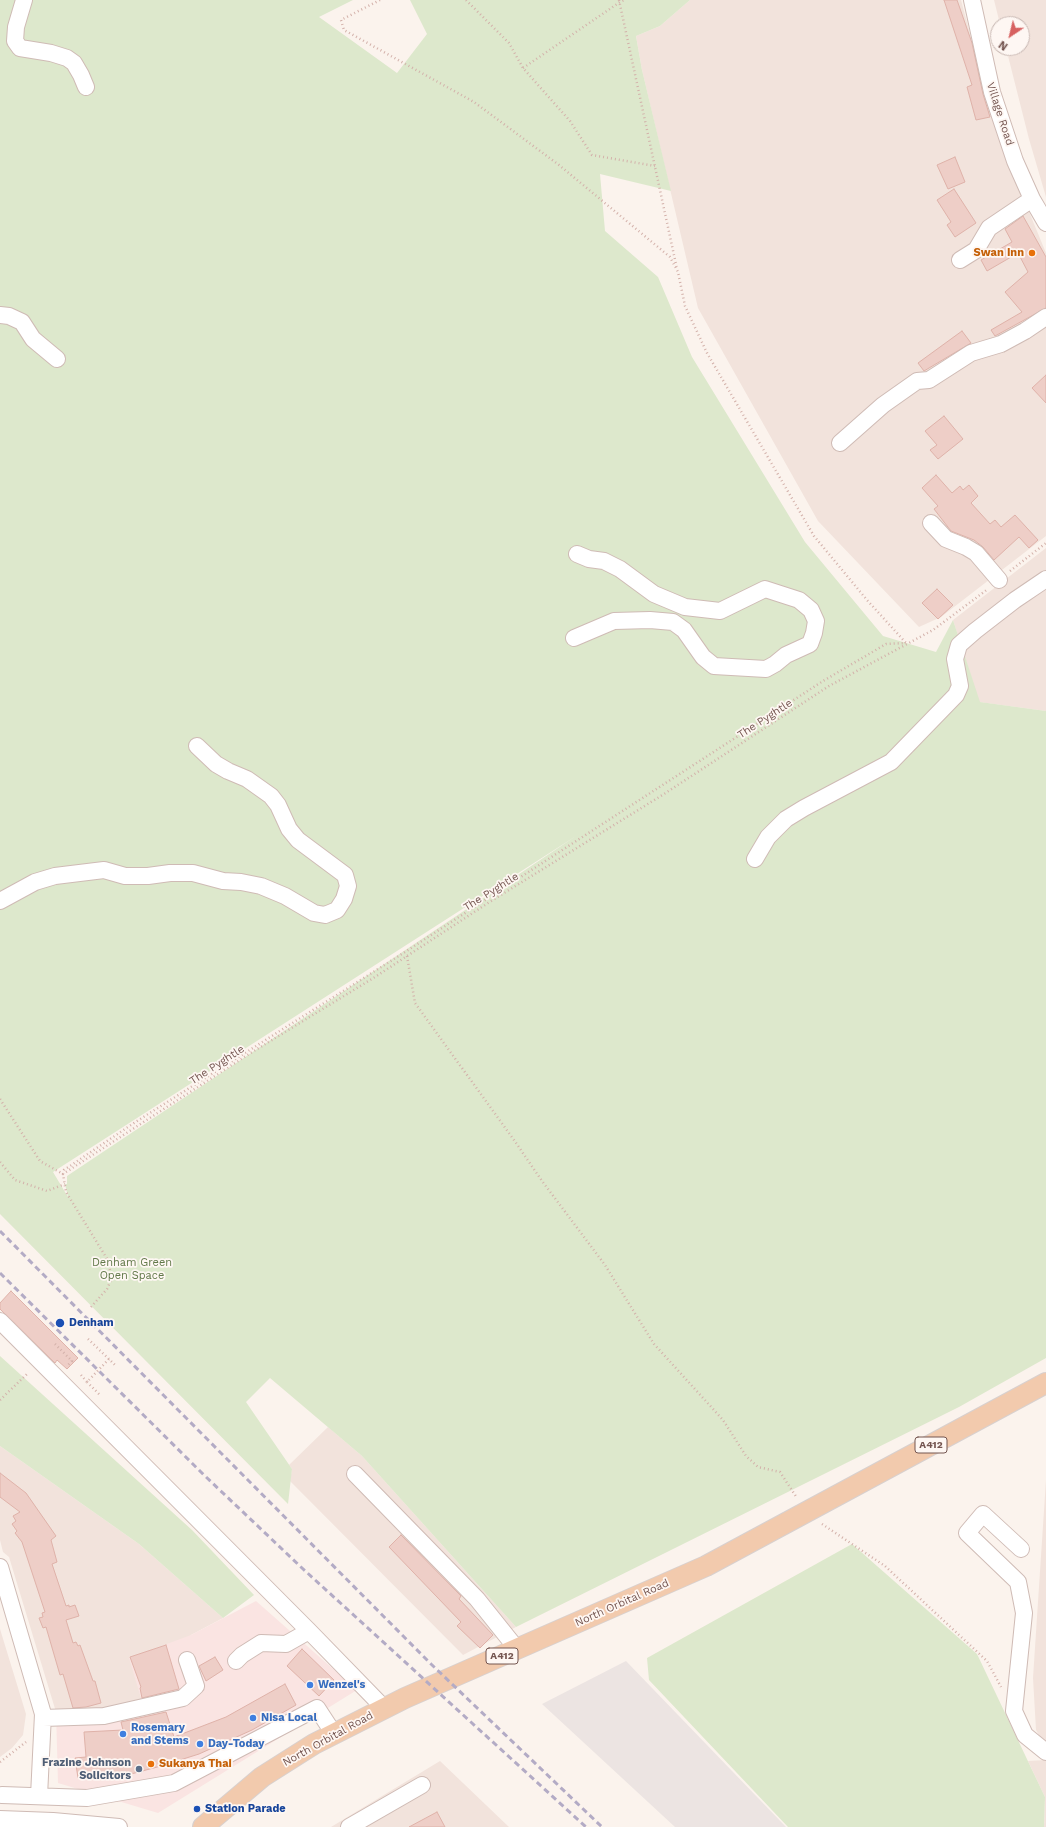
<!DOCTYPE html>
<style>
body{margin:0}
#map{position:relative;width:1046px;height:1827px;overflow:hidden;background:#fbf3ed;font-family:"Work Sans",sans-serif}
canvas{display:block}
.north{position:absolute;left:990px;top:16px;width:40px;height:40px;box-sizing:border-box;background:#fef7f3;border:1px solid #c7b7b2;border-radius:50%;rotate:215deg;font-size:11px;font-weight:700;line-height:16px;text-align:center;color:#755651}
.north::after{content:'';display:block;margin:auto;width:14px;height:18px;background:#d76160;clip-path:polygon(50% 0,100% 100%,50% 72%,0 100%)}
</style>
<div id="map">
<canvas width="1046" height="1827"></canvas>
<div class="north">N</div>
</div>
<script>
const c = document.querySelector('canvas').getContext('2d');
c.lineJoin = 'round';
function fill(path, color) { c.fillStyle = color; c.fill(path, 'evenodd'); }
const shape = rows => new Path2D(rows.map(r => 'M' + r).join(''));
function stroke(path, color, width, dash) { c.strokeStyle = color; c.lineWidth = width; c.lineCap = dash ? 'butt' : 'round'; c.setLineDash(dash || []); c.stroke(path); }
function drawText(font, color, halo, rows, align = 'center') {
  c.font = font + ' "Work Sans",sans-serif'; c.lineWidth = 3.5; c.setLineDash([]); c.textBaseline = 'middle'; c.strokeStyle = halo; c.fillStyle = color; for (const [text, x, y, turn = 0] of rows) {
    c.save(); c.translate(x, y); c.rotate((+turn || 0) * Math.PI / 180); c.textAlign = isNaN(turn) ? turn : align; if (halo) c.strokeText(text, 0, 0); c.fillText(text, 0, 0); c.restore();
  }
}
const residential = shape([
 [690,0,961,0,997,134,1046,253,1046,536,941,617,919,627,818,521,698,308,642,70,636,36,660,26],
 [994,0,1046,0,1046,197,1029,139,1006,48,1022,48,1022,24,1000,24],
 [1046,548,1046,711,979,702,953,620],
 [328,1427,362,1456,516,1627,463,1655,290,1481,292,1469,289,1465],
 [0,1446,139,1544,223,1618,191,1635,143,1705,56,1712,9,1557,3,1552,0,1540],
 [1046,1480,1046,1747,1036,1730,1033,1678],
 [0,1629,26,1714,23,1735,12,1748,0,1757],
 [1046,1760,1046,1827,1044,1827,1045,1797,1028,1761],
 [440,1761,509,1827,331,1827]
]);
const commercial = shape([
 [256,1601,357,1690,158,1813,58,1783,56,1712,143,1705,129,1658,191,1635]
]);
const industrial = shape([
 [626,1661,786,1827,675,1827,542,1704]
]);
const green = shape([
 [0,0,353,0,319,17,397,73,427,34,410,0,690,0,660,26,636,36,642,70,671,191,600,174,605,231,658,277,692,357,805,542,883,636,936,652,953,620,980,702,1046,711,1046,1358,959,1407,516,1627,362,1456,270,1378,246,1402,292,1469,288,1504,0,1214],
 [576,836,67,1176,67,1184,65,1184,68,1197,53,1172],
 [0,1356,192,1530,254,1595,223,1618,139,1544,0,1446],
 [852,1544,977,1654,1045,1797,1044,1827,788,1827,649,1680,647,1658]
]);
const building = shape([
 [944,0,957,0,972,43,983,94,990,117,976,120,967,87,972,85,944,0],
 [955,157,965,182,948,189,937,165,955,157],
 [954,189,976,223,955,237,947,225,951,222,937,200,954,189],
 [1023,216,1046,257,1046,308,995,336,991,330,1022,312,1005,292,1028,272,1018,253,987,271,981,260,1012,242,1005,229,1023,216],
 [962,331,971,343,924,371,918,363,962,331],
 [1046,375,1046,403,1032,388,1046,375],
 [944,416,963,439,938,459,930,450,937,445,925,431,944,416],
 [936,475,952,493,960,486,963,490,969,485,978,496,971,503,990,524,995,520,1001,527,1015,515,1038,540,1029,548,1019,537,994,560,983,547,974,540,951,531,934,509,938,506,922,488,936,475],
 [937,589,953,605,938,619,922,603,937,589],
 [11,1291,78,1358,67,1369,57,1360,55,1363,0,1309,0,1303,11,1291],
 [0,1473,26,1493,56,1536,51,1540,57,1562,52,1564,66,1606,69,1605,69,1607,75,1605,79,1616,66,1620,73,1643,76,1642,78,1646,80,1645,93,1681,95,1681,101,1703,86,1707,73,1708,63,1674,60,1675,46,1627,43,1628,39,1618,43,1617,42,1613,45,1612,22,1542,15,1533,17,1531,12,1524,16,1521,13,1516,20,1512,0,1497,0,1473],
 [401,1535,461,1596,459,1599,493,1635,480,1648,457,1626,461,1622,389,1547,401,1535],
 [166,1645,179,1689,142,1698,140,1688,141,1687,130,1657,166,1645],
 [302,1649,334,1680,319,1696,287,1666,302,1649],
 [215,1657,223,1670,206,1681,199,1666,215,1657],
 [285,1684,296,1705,252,1730,199,1754,161,1766,131,1774,130,1772,78,1778,75,1758,86,1757,84,1732,123,1730,121,1722,166,1712,174,1737,226,1717,285,1684],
 [437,1812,445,1827,409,1827,437,1812]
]);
const path = shape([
 [380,0,341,20,344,30,474,102,559,165,670,257,678,272,685,306,707,353,814,536,867,600,906,643],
 [466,0,509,43,523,68,570,121,592,155,655,166],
 [619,0,677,269],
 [523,68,620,2,624,0],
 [1010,571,1046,543],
 [407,956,415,1003,514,1140,542,1181,605,1265,654,1344,723,1420,746,1456,758,1467,780,1472,797,1498],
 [0,1099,40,1161,63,1174,64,1170,134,1123,405,952,823,681,886,644,906,643],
 [0,1162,15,1180,47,1191,65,1184],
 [91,1307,107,1289,111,1280,109,1262,66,1192,63,1174,249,1054,375,977,488,903,664,794,829,686,933,630,988,589],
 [88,1339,109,1359],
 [55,1344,72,1361,68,1365,66,1364],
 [87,1382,101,1396],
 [0,1400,27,1374],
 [822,1524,885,1566,987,1661,1001,1687],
 [0,1762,26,1742]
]);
const minor = shape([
 [24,0,16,27,15,41,20,48,51,53,67,58,74,63,81,75,86,87],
 [972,0,992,92,1015,161,1032,199,1046,223],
 [960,260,976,250,989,228,1032,199],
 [0,315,9,316,22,322,33,339,57,359],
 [840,443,883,405,917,381,929,380,971,353,1001,344,1025,331,1046,317],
 [931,523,946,539,966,547,976,553,999,580],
 [574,638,614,621,650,620,673,622,684,630,703,657,714,666,766,669,775,664,786,655,810,644,814,633,816,621,811,610,799,600,765,589,720,611,685,607,654,594,620,569,604,561,589,559,577,554],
 [755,859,768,837,786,819,804,808,891,762,956,695,960,686,955,659,959,645,975,631,1015,600,1046,579],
 [0,901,35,882,55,876,104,870,125,876,148,876,170,873,193,873,223,881,241,882,261,886,285,896,314,913,325,915,337,910,344,899,348,886,345,875,298,840,289,829,278,805,271,796,247,779,228,771,216,764,197,746],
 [0,1321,309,1631,384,1708],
 [355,1474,477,1599,517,1649],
 [1021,1549,983,1514,967,1533,1018,1582,1024,1613,1014,1711,1025,1735,1046,1752],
 [0,1567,43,1714,39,1796],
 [236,1661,242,1655,261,1643,286,1644,309,1631],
 [43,1718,104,1716,183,1698,196,1686,187,1660],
 [2,1795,87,1798,174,1783,317,1708,334,1734],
 [0,1819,53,1821,119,1827],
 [349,1827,422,1785]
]);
const major = shape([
 [203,1827,262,1777,314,1744,405,1698,706,1566,1046,1383]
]);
const rail = shape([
 [0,1231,431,1664,602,1827],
 [0,1273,205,1476,302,1568,586,1827]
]);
const pathBridge = shape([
 [81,1375,87,1382,109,1359,115,1365]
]);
const markers = [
 [1032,253,4,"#e8710a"],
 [60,1323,5,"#1a4fb4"],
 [310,1685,4,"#3f7fe0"],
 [253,1718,4,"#3f7fe0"],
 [123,1734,4,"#3f7fe0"],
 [200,1744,4,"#3f7fe0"],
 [151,1764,4,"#e8710a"],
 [139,1769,4,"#5c6f8a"],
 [197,1809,4,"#1a4fb4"]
];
const shields = [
 [931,1445,32],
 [502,1656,32]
];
const shieldNames = [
 ["A412",931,1445],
 ["A412",502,1656]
];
const streetNames = [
 ["Village Road",1000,114,72],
 ["The Pyghtle",765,719,-33],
 ["The Pyghtle",491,892,-32],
 ["The Pyghtle",217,1065,-33],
 ["North Orbital Road",622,1603,-24],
 ["North Orbital Road",328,1739,-29]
];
const foodNames = [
 ["Swan Inn",1024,253],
 ["Sukanya Thai",159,1764,"left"]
];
const parkNames = [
 ["Denham Green",132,1263],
 ["Open Space",132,1276]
];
const transitNames = [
 ["Denham",69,1323],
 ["Station Parade",205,1809]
];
const shopNames = [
 ["Wenzel's",318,1685],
 ["Nisa Local",261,1718],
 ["Rosemary",131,1728],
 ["and Stems",131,1741],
 ["Day-Today",208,1744]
];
const serviceNames = [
 ["Frazine Johnson",131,1763],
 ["Solicitors",131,1776]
];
fill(residential, '#f2e3dc');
fill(commercial, '#fae4e2');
fill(industrial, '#ece4e2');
fill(green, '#dde8cc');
fill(building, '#eecec7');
stroke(building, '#dfb2a9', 1);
stroke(minor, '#cfbbb5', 18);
stroke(major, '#d8d0ce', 22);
stroke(path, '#d3b1aa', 2.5, [1, 3]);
stroke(minor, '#fff', 16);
stroke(major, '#f2caad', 20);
stroke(rail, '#b3abc5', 3, [6, 4]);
stroke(pathBridge, '#d3b1aa', 2.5, [1, 3]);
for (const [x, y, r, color] of markers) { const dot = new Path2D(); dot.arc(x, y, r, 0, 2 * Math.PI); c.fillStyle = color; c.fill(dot); stroke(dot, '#fef7f3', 1.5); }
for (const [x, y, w] of shields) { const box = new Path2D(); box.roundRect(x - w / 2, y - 8, w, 16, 3); c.fillStyle = '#fef7f3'; c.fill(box); stroke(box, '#755651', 1); }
drawText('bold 10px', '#755651', null, shieldNames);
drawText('11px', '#755651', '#fef7f3', streetNames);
drawText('bold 11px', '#c56008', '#fef7f3', foodNames, 'right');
drawText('11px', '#62794a', '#fef7f3', parkNames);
drawText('bold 11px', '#164399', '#fef7f3', transitNames, 'left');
drawText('bold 11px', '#366cbe', '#fef7f3', shopNames, 'left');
drawText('bold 11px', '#4e5e75', '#fef7f3', serviceNames, 'right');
</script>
